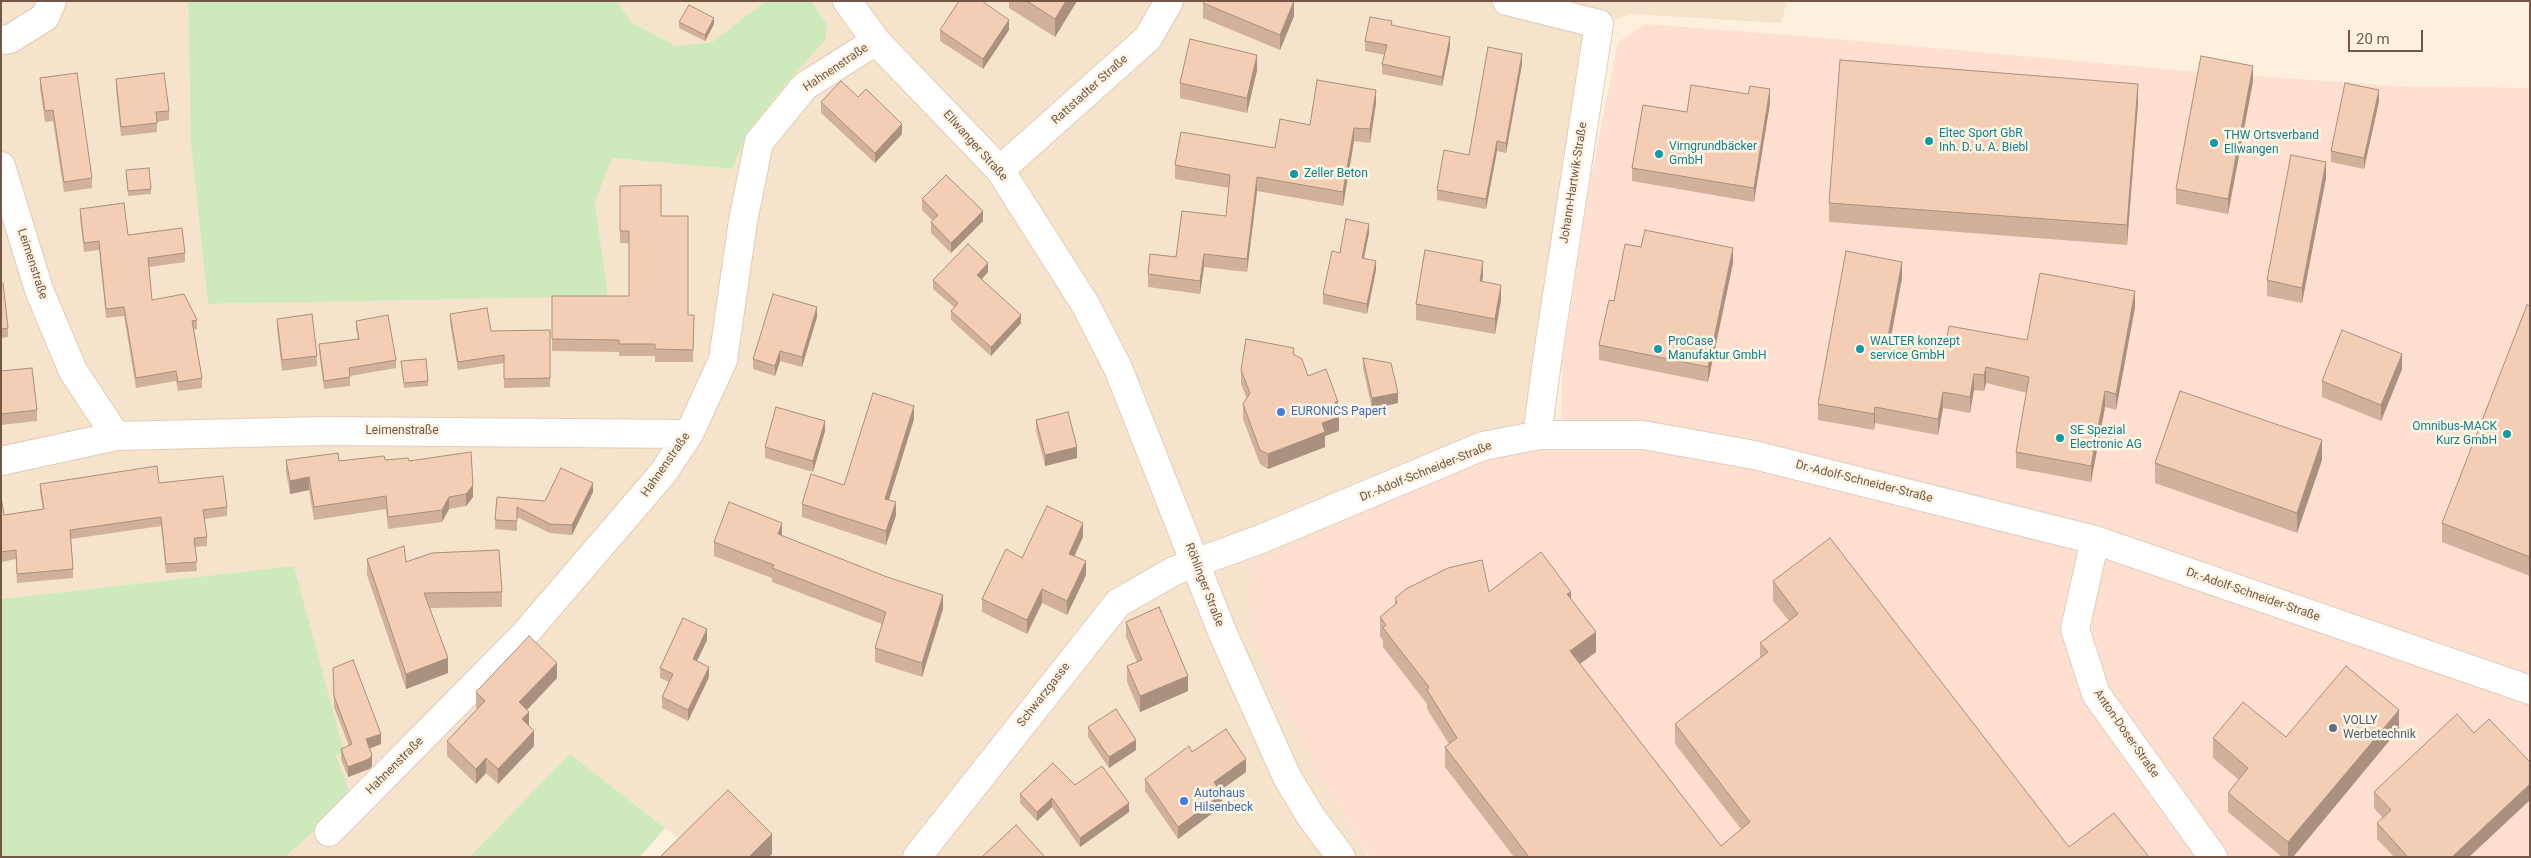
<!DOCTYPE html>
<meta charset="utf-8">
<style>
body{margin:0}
#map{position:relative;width:2531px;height:858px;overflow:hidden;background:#fdf1dd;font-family:Roboto,sans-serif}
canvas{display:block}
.frame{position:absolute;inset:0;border:2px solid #735645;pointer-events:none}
.scale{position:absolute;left:2348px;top:30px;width:75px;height:22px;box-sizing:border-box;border:2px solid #735645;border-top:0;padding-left:6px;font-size:15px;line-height:18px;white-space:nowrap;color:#735645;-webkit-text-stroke:4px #fff5e4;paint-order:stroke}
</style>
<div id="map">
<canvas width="2531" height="858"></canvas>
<div class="frame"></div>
<div class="scale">20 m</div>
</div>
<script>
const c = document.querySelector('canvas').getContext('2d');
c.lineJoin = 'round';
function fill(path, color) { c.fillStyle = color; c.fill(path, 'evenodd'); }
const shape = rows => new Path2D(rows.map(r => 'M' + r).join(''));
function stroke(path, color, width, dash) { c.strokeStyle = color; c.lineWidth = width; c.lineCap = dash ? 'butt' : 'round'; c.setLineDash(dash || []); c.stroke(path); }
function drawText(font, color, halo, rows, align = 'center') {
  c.font = font + ' Roboto,sans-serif'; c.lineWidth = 5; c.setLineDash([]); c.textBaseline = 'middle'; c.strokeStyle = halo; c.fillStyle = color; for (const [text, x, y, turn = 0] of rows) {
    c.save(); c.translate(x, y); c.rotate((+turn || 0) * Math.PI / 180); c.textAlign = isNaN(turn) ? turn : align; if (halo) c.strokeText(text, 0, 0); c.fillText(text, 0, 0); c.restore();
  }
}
const residential = shape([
 [1,1,188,1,191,145,208,304,608,295,595,202,612,158,733,169,738,154,762,115,827,24,811,1,1787,1,1781,23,1632,14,1599,25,1539,421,1318,774,1365,850,1366,857,668,857,682,841,570,754,469,857,285,857,352,798,335,755,343,752,294,566,1,599],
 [617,1,766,1,712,42,676,46,631,22]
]);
const commercial = shape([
 [1645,24,1825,38,2187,71,2396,86,2530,88,2530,857,1370,857,1318,774,1254,636,1249,594,1253,563,1481,461,1561,438,1562,363,1589,187,1618,42]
]);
const green = shape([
 [188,1,617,1,631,22,676,46,712,42,766,1,811,1,827,24,825,40,783,87,762,115,738,154,733,169,612,158,595,202,608,296,208,304,191,145],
 [294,566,344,752,336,755,352,798,285,857,1,857,1,599],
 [570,754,665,828,640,857,469,857]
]);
const minor = shape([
 [847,1,876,41,1000,170,1085,304,1118,368,1223,634,1287,777,1311,817,1341,857],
 [1507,1,1599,24,1548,354,1539,421,1540,435],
 [1,40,10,39,45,17,52,1],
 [1,166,39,290,73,371,116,436,324,431,689,434],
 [1000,170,1148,38,1169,1],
 [1,461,116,436],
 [2095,540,2075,629,2096,694,2213,857],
 [329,832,524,635,663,473,689,434,723,360,743,221,759,142,805,86,876,41],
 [917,857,1118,603,1174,571,1261,539,1483,446,1540,435,1643,435,1754,455,2095,540,2530,690]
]);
const wall = shape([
 [1009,1,1077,1,1055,37,1009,8],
 [1203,3,1294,16,1280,50,1203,18],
 [679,22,714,24,705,41,679,28],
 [1392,25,1450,47,1442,86,1382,74,1382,64,1385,55,1365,51,1365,41],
 [940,30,1009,30,983,69,940,41],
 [1522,64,1506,153,1497,151,1486,209,1437,200,1437,190,1469,155],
 [1257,70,1247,113,1180,98,1180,83],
 [40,78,92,178,92,188,64,192,53,121,45,122,40,88],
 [116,79,169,111,169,120,157,122,157,132,121,136,116,89],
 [2253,81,2228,214,2176,204,2176,189],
 [1748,94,1770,103,1754,202,1632,181,1632,168,1687,112],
 [858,97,902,134,875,163,821,113,821,102],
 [2379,101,2364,169,2331,162,2331,151],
 [1376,103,1370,143,1354,141,1343,206,1257,191,1247,272,1204,267,1200,294,1148,287,1148,274,1176,257,1226,216,1229,188,1175,179,1175,165,1275,148],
 [2138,103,2127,245,1829,222,1829,203],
 [126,170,151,189,151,194,128,196],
 [2326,178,2302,303,2267,296,2267,280],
 [620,186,661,216,688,315,694,315,693,362,655,362,655,356,619,356,619,352,552,351,552,296,629,296,629,243,620,243],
 [922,199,983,221,951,253,931,233,931,222,933,221,922,210],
 [80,209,128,235,185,253,185,262,149,267,152,300,197,320,197,329,194,330,202,378,202,388,178,391,176,381,136,388,124,316,106,318,99,250,84,252,80,218],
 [1369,233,1364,258,1376,270,1367,314,1323,304,1323,294,1340,253],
 [1641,247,1733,263,1708,382,1599,360,1599,345],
 [988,272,982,279,1021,323,991,356,951,320,951,311,954,307,933,289,933,280],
 [1483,276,1482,281,1501,300,1495,334,1416,320,1416,304],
 [1902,278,1891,337,1945,347,2027,340,2135,307,2116,410,2105,407,2091,482,2016,468,2016,452,2027,393,1986,383,1984,391,1974,390,1970,413,1943,408,1938,435,1875,423,1874,430,1818,420,1818,404],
 [1,283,8,328,8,337,1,338],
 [2530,306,2530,576,2442,542,2442,523],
 [450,314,491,331,550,330,550,387,504,388,504,363,458,370,450,322],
 [817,317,802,367,780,361,775,376,753,369,753,359],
 [277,319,317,356,317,366,282,371,277,329],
 [356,321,396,360,396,368,350,376,350,386,324,389,319,352,319,344,358,339,356,329],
 [1294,354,1308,376,1338,412,1339,431,1325,436,1325,447,1268,469,1260,464,1243,419,1243,404,1247,399,1241,384,1241,370],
 [1363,358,1398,403,1372,409,1363,368],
 [401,361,428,381,428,386,404,388],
 [2402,369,2381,421,2322,397,2322,381],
 [1,371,37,410,37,421,1,425],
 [914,419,889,500,896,515,886,545,802,517,802,504,844,485],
 [1036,420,1077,458,1045,466,1036,430],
 [825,431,813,472,765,458,765,447],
 [286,460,339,461,385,460,409,461,473,497,466,506,449,509,442,522,388,529,386,509,314,520,309,490,290,494,286,472],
 [2322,460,2297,533,2155,483,2155,463],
 [159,483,227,507,227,516,204,519,207,537,207,546,195,547,197,571,166,573,161,526,71,539,73,569,73,578,17,583,16,559,1,562,1,497,4,515,43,509,40,493,40,484],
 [593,492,572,535,550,533,517,517,517,531,495,529,497,497,545,501],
 [782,536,943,609,922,677,875,662,875,648,882,624,772,582,772,578,714,556,714,542],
 [1083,537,1074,556,1086,575,1067,615,1042,603,1027,634,982,612,982,599,1022,558],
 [367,559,406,562,502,592,502,607,430,608,448,673,406,689,367,575],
 [1773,581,2069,847,2149,857,1514,857,1445,767,1445,747,1449,744,1427,709,1427,704,1383,647,1383,641,1380,636,1380,617,1395,605,1395,598,1489,592,1571,599,1596,652,1580,664,1721,846,1741,829,1675,744,1675,724,1760,658,1760,643,1789,621,1773,601],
 [1126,622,1188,691,1140,712,1127,682,1127,666,1137,662,1126,637],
 [707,640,697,661,709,677,688,721,662,708,662,697,669,682,660,678,660,668],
 [333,668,381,744,370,748,372,766,369,769,348,777,341,759,341,749,349,746,334,707],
 [557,678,527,710,529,726,534,746,498,784,486,773,476,784,447,756,447,741,477,709,476,707,476,692],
 [1088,727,1136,750,1109,768,1088,737],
 [2399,729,2293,857,2282,857,2228,812,2228,793,2239,780,2213,758,2213,738,2286,737],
 [1192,752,1246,772,1219,791,1222,806,1178,839,1145,791,1145,779],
 [1075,785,1129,812,1080,847,1052,807,1037,821,1020,803,1020,794],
 [2374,792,2530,800,2469,857,2394,857,2377,839,2377,823,2383,818,2374,808]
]);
const shadedWall = shape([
 [1066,1,1077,1,1055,37,1055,19],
 [1294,1,1294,16,1280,50,1280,35],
 [714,18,714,24,705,41,705,35],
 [1009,20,1009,30,983,69,983,59],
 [1450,37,1450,47,1442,86,1442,77],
 [1522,54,1522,64,1506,153,1506,143],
 [1257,55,1257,70,1247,113,1247,98],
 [2253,66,2253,81,2228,214,2228,199],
 [2138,84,2138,103,2127,245,2127,225],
 [1770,89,1770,103,1754,202,1754,188],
 [1376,90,1376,103,1370,143,1370,129],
 [2379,90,2379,101,2364,169,2364,158],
 [902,124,902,134,875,163,875,153],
 [1354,128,1354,141,1343,206,1343,192],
 [1497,141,1497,151,1486,209,1486,199],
 [2326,162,2326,178,2302,303,2302,288],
 [1257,177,1257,191,1247,272,1247,259],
 [983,211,983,221,951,253,951,243],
 [1369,224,1369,233,1362,267,1362,258],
 [1733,248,1733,263,1708,382,1708,367],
 [1204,254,1204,267,1200,294,1200,281],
 [1376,261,1376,270,1367,314,1367,304],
 [1483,261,1483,276,1480,296,1480,281],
 [1902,262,1902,278,1888,352,1888,337],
 [988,263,988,272,977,284,977,275],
 [1501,285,1501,300,1495,334,1495,319],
 [2135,291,2135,307,2116,410,2116,394],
 [817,307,817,317,802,367,802,357],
 [1021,315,1021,323,991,356,991,347],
 [780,351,780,361,775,376,775,366],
 [2402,354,2402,369,2381,421,2381,405],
 [1986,367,1986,383,1984,391,1984,375],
 [1974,374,1974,390,1970,413,1970,397],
 [2105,391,2105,407,2091,482,2091,466],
 [1943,392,1943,408,1938,435,1938,419],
 [1398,393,1398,403,1372,409,1372,398],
 [1335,402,1338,402,1338,416],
 [914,406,914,419,885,512,885,499],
 [1875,407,1875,423,1874,430,1874,414],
 [1339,417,1339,431,1325,436,1325,447,1268,469,1268,454,1322,423],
 [825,421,825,431,813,472,813,461],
 [2322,440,2322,460,2297,533,2297,513],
 [1077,447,1077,458,1045,466,1045,455],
 [309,477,309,490,290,494,290,481],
 [593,483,593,492,572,535,572,525],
 [473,485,473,497,466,506,466,494],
 [449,497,449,509,442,522,442,510],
 [896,502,896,515,886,545,886,531],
 [782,523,782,537,778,534],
 [1083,523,1083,537,1069,568,1069,554],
 [1086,561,1086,575,1067,615,1067,601],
 [1042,589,1042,603,1027,634,1027,620],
 [1571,592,1571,611,1567,594],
 [943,595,943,609,922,677,922,663],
 [707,629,707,640,693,669,693,659],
 [1596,632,1596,652,1570,671,1570,651],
 [448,658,448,673,406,689,406,674],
 [557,663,557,678,519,718,519,702],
 [709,667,709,677,688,721,688,710],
 [1188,676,1188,691,1140,712,1140,696],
 [2399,710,2399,729,2293,857,2288,857,2288,842],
 [529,712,529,727,522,719],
 [534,731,534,746,498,784,498,769],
 [381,734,381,744,366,750,366,739],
 [1136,740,1136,750,1109,768,1109,757],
 [372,755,372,766,369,769,348,777,348,767],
 [486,758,486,773,476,784,476,769],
 [1246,759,1246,772,1214,795,1214,782],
 [2530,784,2530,800,2469,857,2452,857],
 [1222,794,1222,806,1178,839,1178,827],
 [1052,798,1052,807,1037,821,1037,812],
 [1129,803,1129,812,1080,847,1080,838],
 [772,834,772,854,769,857,749,857]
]);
const building = shape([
 [959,1,982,1,1009,20,983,59,940,30,959,1],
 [1027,1,1066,1,1055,19,1027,1],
 [1204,1,1294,1,1280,35,1203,3,1204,1],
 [689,5,714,18,705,35,679,22,689,5],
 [1370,17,1392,21,1391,25,1450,37,1442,77,1382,64,1387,45,1365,41,1370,17],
 [1190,39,1257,55,1247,98,1180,83,1190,39],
 [1488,47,1522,54,1506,143,1497,141,1486,199,1437,190,1444,150,1469,155,1488,47],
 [2201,56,2253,66,2228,199,2176,189,2201,56],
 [1840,60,2138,84,2127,225,1829,203,1840,60],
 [77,73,92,178,64,182,53,110,45,111,40,78,77,73],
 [164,73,169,111,156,112,157,123,121,127,116,79,164,73],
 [1317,80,1376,90,1370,129,1354,128,1343,192,1257,177,1247,259,1204,254,1200,281,1148,274,1150,254,1176,257,1182,211,1226,216,1230,175,1175,165,1181,132,1275,148,1280,119,1310,125,1317,80],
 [841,81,858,97,866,89,902,124,875,153,821,102,841,81],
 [2345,83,2379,90,2364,158,2331,151,2345,83],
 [1691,85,1748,94,1750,86,1770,89,1754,188,1632,168,1643,105,1687,112,1691,85],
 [2291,155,2326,162,2302,288,2267,280,2291,155],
 [149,168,151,189,128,191,126,170,149,168],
 [946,175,983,211,951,243,931,222,938,215,922,199,946,175],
 [661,185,661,216,688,216,688,315,694,315,693,350,655,349,655,344,619,344,619,340,552,339,552,296,629,296,629,231,620,231,620,186,661,185],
 [124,203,128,235,182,228,185,253,148,258,152,300,184,294,197,320,192,321,202,378,178,382,176,371,136,378,124,307,106,309,99,241,84,243,80,209,124,203],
 [1346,219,1369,224,1362,258,1376,261,1367,304,1323,294,1332,251,1340,253,1346,219],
 [1645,230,1733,248,1708,367,1599,345,1609,300,1614,301,1625,244,1641,247,1645,230],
 [968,244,988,263,977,275,1021,315,991,347,951,311,958,303,933,280,968,244],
 [1425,250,1483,261,1480,281,1501,285,1495,319,1416,304,1425,250],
 [1846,251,1902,262,1888,337,1945,347,1949,326,2027,340,2040,273,2135,291,2116,394,2105,391,2091,466,2016,452,2029,377,1986,367,1984,375,1974,374,1970,397,1943,392,1938,419,1875,407,1874,414,1818,404,1846,251],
 [1,283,3,283,8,328,1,329,1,283],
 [773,294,817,307,802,357,780,351,775,366,753,359,773,294],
 [2527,305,2530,306,2530,557,2442,523,2527,305],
 [487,308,491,331,550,330,550,378,504,379,504,355,458,362,450,314,487,308],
 [312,314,317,356,282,360,277,319,312,314],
 [388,315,396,360,349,368,350,377,324,381,319,344,359,339,356,321,388,315],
 [2342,330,2402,354,2381,405,2322,381,2342,330],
 [1246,339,1294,348,1293,354,1302,359,1308,376,1326,369,1338,402,1335,402,1339,417,1322,423,1325,432,1268,454,1260,450,1243,404,1250,393,1241,370,1246,339],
 [1363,358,1391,363,1398,393,1372,398,1363,358],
 [426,359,428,381,404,383,401,361,426,359],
 [32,368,37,410,1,414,1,371,32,368],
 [2180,391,2322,440,2297,513,2155,463,2180,391],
 [873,393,914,406,885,499,896,502,886,531,802,504,811,474,844,485,873,393],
 [776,407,825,421,813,461,765,447,776,407],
 [1068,412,1077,447,1045,455,1036,420,1068,412],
 [471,452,473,485,466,494,449,497,442,510,388,517,386,496,314,507,309,477,290,481,286,460,338,453,339,461,384,456,385,460,408,458,409,461,471,452],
 [157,466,159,483,223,476,227,507,203,510,207,537,194,538,197,562,166,564,161,517,70,530,73,569,17,574,16,550,1,552,1,497,4,515,44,509,40,484,157,466],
 [561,468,593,483,572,525,550,524,517,507,517,521,495,520,497,497,545,501,561,468],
 [729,502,782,523,778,534,887,577,943,595,922,663,875,648,886,612,772,568,774,565,714,542,729,502],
 [1047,506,1083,523,1069,554,1086,561,1067,601,1042,589,1027,620,982,599,1006,549,1022,558,1047,506],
 [1830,538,2069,847,2114,813,2149,857,1529,857,1445,747,1457,738,1427,690,1429,687,1383,628,1386,625,1380,617,1397,603,1395,598,1406,589,1448,568,1482,560,1489,592,1541,552,1571,592,1567,594,1596,632,1570,651,1721,846,1750,822,1675,724,1768,652,1760,643,1798,614,1773,581,1830,538],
 [404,546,406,562,432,553,499,550,502,592,424,593,448,658,406,674,367,559,404,546],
 [1159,607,1188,676,1140,696,1127,666,1142,660,1126,622,1159,607],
 [683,618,707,629,693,659,709,667,688,710,662,697,673,674,660,668,683,618],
 [529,636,557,663,519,702,529,712,522,719,534,731,498,769,486,758,476,769,447,741,485,701,476,692,529,636],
 [353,660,381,734,366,739,372,755,369,759,348,767,341,749,352,744,334,696,333,668,353,660],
 [2346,666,2399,710,2288,842,2228,793,2248,768,2213,738,2243,702,2286,737,2346,666],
 [1116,709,1136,740,1109,757,1088,727,1116,709],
 [2457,714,2474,733,2489,719,2530,762,2530,784,2452,857,2408,857,2377,823,2391,810,2374,792,2457,714],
 [1226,729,1246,759,1214,782,1222,794,1178,827,1145,779,1189,746,1192,752,1226,729],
 [1053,763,1075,785,1102,766,1129,803,1080,838,1052,798,1037,812,1020,794,1053,763],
 [728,790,772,834,749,857,660,857,728,790],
 [1016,825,1044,856,1044,857,982,857,1016,825]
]);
const markers = [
 [1929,141,5,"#0f9aa8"],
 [2214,143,5,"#0f9aa8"],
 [1659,154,5,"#0f9aa8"],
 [1294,174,5,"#0f9aa8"],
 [1658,349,5,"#0f9aa8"],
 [1860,349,5,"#0f9aa8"],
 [1281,412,5,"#3f7fe0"],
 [2507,434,5,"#0f9aa8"],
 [2060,438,5,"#0f9aa8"],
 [2333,728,5,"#5c6f8a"],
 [1184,801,5,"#3f7fe0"]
];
const streetNames = [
 ["Hahnenstraße",836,68,-34],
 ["Rattstadter Straße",1090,90,-42],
 ["Ellwanger Straße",975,146,48],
 ["Johann-Hartwik-Straße",1574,183,-81],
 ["Leimenstraße",32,264,72],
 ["Leimenstraße",402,431],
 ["Hahnenstraße",666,465,-55],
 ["Dr.-Adolf-Schneider-Straße",1426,472,-22],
 ["Dr.-Adolf-Schneider-Straße",1864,482,14],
 ["Röhlinger Straße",1204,585,69],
 ["Dr.-Adolf-Schneider-Straße",2253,595,19],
 ["Schwarzgasse",1044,695,-52],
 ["Anton-Doser-Straße",2126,734,55],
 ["Hahnenstraße",395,766,-45]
];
const cultureNames = [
 ["Eltec Sport GbR",1939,134],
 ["Inh. D. u. A. Biebl",1939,148],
 ["THW Ortsverband",2224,136],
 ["Ellwangen",2224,150],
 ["Virngrundbäcker",1669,147],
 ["GmbH",1669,161],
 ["Zeller Beton",1304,174],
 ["ProCase",1668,342],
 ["Manufaktur GmbH",1668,356],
 ["WALTER konzept",1870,342],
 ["service GmbH",1870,356],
 ["Omnibus-MACK",2497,427,"right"],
 ["Kurz GmbH",2497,441,"right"],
 ["SE Spezial",2070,431],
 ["Electronic AG",2070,445]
];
const shopNames = [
 ["EURONICS Papert",1291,412],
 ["Autohaus",1194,794],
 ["Hilsenbeck",1194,808]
];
const serviceNames = [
 ["VOLLY",2343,721],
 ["Werbetechnik",2343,735]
];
fill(residential, '#f5e3cb');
fill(commercial, '#fedfd0');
fill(green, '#ceeabc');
stroke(minor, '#e1cdb9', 30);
stroke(minor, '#fff', 28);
fill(wall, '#d1b19b');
fill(shadedWall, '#aa907e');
fill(building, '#f3ceb4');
stroke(building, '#aa907e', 1);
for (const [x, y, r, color] of markers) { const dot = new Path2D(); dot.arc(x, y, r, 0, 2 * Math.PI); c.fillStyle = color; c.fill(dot); stroke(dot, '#fff5e4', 2); }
drawText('12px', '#735645', '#fff5e4', streetNames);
drawText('12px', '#0d838f', '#fff5e4', cultureNames, 'left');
drawText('12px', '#366cbe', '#fff5e4', shopNames, 'left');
drawText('12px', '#4e5e75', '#fff5e4', serviceNames, 'left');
</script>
